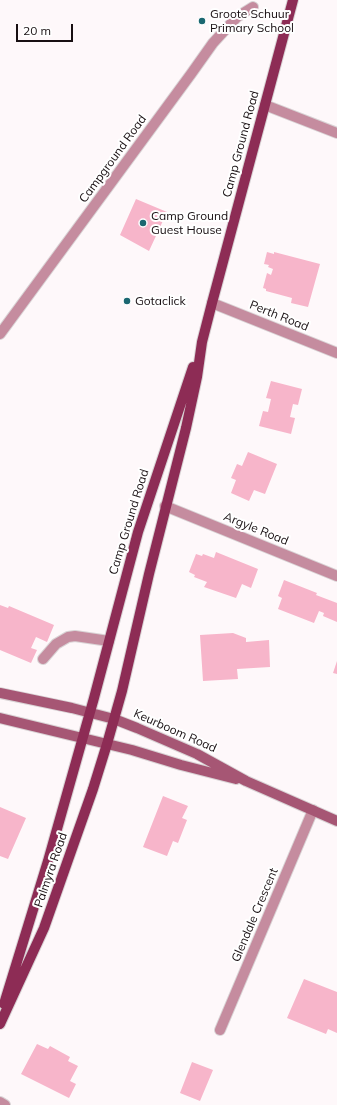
<!DOCTYPE html>
<style>
body{margin:0}
#map{position:relative;width:337px;height:1105px;overflow:hidden;background:#fef8fa;font-family:Mulish,sans-serif}
canvas{display:block}
.scale{position:absolute;left:16px;top:24px;width:57px;height:18px;box-sizing:border-box;border:2px solid #180f12;border-top:0;padding-left:5px;font-size:12px;line-height:14px;white-space:nowrap;color:#180f12;-webkit-text-stroke:3px #fff;paint-order:stroke}
</style>
<div id="map">
<canvas width="337" height="1105"></canvas>
<div class="scale">20 m</div>
</div>
<script>
const c = document.querySelector('canvas').getContext('2d');
c.lineJoin = 'round';
function fill(path, color) { c.fillStyle = color; c.fill(path, 'evenodd'); }
const shape = rows => new Path2D(rows.map(r => 'M' + r).join(''));
function stroke(path, color, width, dash) { c.strokeStyle = color; c.lineWidth = width; c.lineCap = dash ? 'butt' : 'round'; c.setLineDash(dash || []); c.stroke(path); }
function drawText(font, color, halo, rows, align = 'center') {
  c.font = font + ' Mulish,sans-serif'; c.lineWidth = 4; c.setLineDash([]); c.textBaseline = 'middle'; c.strokeStyle = halo; c.fillStyle = color; for (const [text, x, y, turn = 0] of rows) {
    c.save(); c.translate(x, y); c.rotate((+turn || 0) * Math.PI / 180); c.textAlign = isNaN(turn) ? turn : align; if (halo) c.strokeText(text, 0, 0); c.fillText(text, 0, 0); c.restore();
  }
}
const building = shape([
 [136,199,167,212,149,251,120,235],
 [267,252,274,254,274,252,320,264,308,307,291,303,292,298,266,291,266,289,263,288,267,273,271,275,273,269,268,267,269,265,264,264],
 [271,381,302,389,298,405,293,404,290,417,295,418,291,434,259,426,263,411,268,412,271,399,266,398],
 [248,452,277,464,265,494,254,490,249,501,231,493,236,480,231,478,237,464,242,466],
 [216,552,258,569,251,588,242,584,236,598,204,587,207,582,194,577,195,575,189,572,196,554,202,556,203,554,214,558],
 [284,580,317,593,316,595,337,603,337,622,323,616,324,613,319,611,314,623,278,609,282,598,278,596],
 [0,605,8,608,9,606,54,625,47,642,36,637,31,648,37,650,31,663,0,650],
 [233,633,246,638,246,642,269,640,270,667,237,669,238,679,203,681,200,635],
 [337,661,337,674,333,673],
 [163,796,188,806,182,818,187,820,178,843,173,841,167,856,143,847],
 [0,807,26,818,8,859,0,856],
 [304,979,337,992,337,1033,328,1029,326,1034,287,1018],
 [37,1044,48,1049,50,1046,70,1057,68,1061,78,1066,70,1081,76,1084,69,1098,21,1074],
 [192,1062,213,1070,200,1101,180,1093]
]);
const lane = shape([
 [43,659,56,644,68,637,75,636,109,641],
 [0,1102,5,1105]
]);
const street = shape([
 [265,105,337,133],
 [212,303,337,353],
 [0,334,191,74,213,43,237,17,253,7],
 [165,506,337,576],
 [220,1030,313,810]
]);
const secondary = shape([
 [0,693,72,708,114,719,137,728,197,754,246,781,337,821],
 [0,718,132,750,181,765,236,779]
]);
const primary = shape([
 [4,1004,48,861,94,698,138,532,193,367],
 [0,1024,44,928,93,789,107,744,122,691,149,574,186,428,197,377,202,342,212,303,293,0]
]);
const markers = [
 [202,21,4,"#1b6771"],
 [143,223,4,"#1b6771"],
 [127,301,4,"#1b6771"]
];
const poiNames = [
 ["Groote Schuur",210,14],
 ["Primary School",210,28],
 ["Camp Ground",151,216],
 ["Guest House",151,230],
 ["Gotaclick",135,301]
];
const streetNames = [
 ["Camp Ground Road",241,144,-75],
 ["Campground Road",113,159,-54],
 ["Perth Road",279,316,22],
 ["Camp Ground Road",129,522,-73],
 ["Argyle Road",256,529,22],
 ["Keurboom Road",175,731,24],
 ["Palmyra Road",51,870,-71],
 ["Glendale Crescent",255,915,-67]
];
fill(building, '#f7b5ca');
stroke(lane, '#d9d3d5', 12);
stroke(street, '#d9d3d5', 12);
stroke(secondary, '#d9d3d5', 12);
stroke(primary, '#d9d3d5', 12);
stroke(lane, '#c58c9f', 10);
stroke(street, '#c58c9f', 10);
stroke(secondary, '#a65674', 10);
stroke(primary, '#8d2c55', 10);
for (const [x, y, r, color] of markers) { const dot = new Path2D(); dot.arc(x, y, r, 0, 2 * Math.PI); c.fillStyle = color; c.fill(dot); stroke(dot, '#fff', 1.5); }
drawText('12px', '#180f12', '#fff', poiNames, 'left');
drawText('12px', '#180f12', '#fff', streetNames);
</script>
